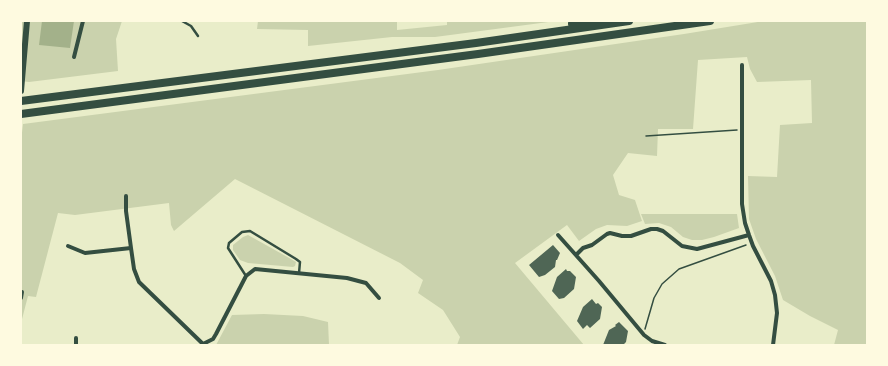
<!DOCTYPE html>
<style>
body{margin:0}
#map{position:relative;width:888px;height:366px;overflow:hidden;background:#e9edc9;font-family:Karla,sans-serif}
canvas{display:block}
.frame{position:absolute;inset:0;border:22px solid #fefae0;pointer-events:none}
</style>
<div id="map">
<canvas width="888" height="366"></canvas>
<div class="frame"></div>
</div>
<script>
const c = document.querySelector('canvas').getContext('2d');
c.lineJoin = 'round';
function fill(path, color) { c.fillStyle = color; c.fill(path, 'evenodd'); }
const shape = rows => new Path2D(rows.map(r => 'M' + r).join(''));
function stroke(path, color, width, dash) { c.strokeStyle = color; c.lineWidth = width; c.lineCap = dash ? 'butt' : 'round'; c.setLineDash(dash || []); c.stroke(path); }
const green = shape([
 [21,21,122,21,116,39,118,71,29,82,21,81],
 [258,21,397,21,397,30,447,25,447,21,556,21,435,37,392,37,308,46,308,30,257,29],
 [764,21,867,21,867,345,834,345,838,330,810,316,783,300,775,276,756,239,749,219,748,176,777,177,780,125,812,123,811,80,757,82,750,69,747,57,698,60,693,129,658,129,657,156,628,153,613,175,619,195,635,200,642,221,627,226,607,225,596,229,579,241,567,225,515,263,584,345,457,345,460,337,443,310,418,293,423,280,400,263,235,179,174,231,171,225,169,203,75,215,58,213,36,297,28,296,21,323,21,141,23,124,438,70,684,34],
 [641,214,737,214,739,228,714,237,702,240,692,240,683,237,671,227,659,223,645,224],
 [248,235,291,259,296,262,295,266,293,267,248,263,240,260,233,250,233,245,243,237],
 [264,314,303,316,328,322,329,345,216,345,232,315]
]);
const water = shape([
 [42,21,74,21,70,48,39,45]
]);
const building = shape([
 [553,245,560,253,557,260,556,260,555,267,545,275,539,277,529,265],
 [566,269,567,271,570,271,576,277,574,289,564,298,559,299,552,291,557,277],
 [592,299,596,304,598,303,602,307,600,319,590,328,587,325,583,329,577,321,583,307],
 [619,322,628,331,626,342,623,345,603,345,609,330,616,326,615,325]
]);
const path = shape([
 [646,136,737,130],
 [645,329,654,298,662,284,679,269,746,245]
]);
const service = shape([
 [182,21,191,26,198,36],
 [246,276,228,248,229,243,242,232,250,231,296,259,300,262,299,273]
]);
const minor = shape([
 [74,57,83,21],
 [742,65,742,204,745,223,749,235,753,246,771,281,775,295,777,313,773,345],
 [126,196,126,211,131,248],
 [558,235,599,281,644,335,652,341,665,345],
 [68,246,85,253,131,248,134,269,139,282,204,345],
 [576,255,583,248,592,245,607,234,610,233,622,236,631,236,651,229,657,229,663,231,682,246,697,249,749,235],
 [21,298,22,292],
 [76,338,76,345],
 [203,344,213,339,216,334,246,276,255,269,347,278,366,283,379,298]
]);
const tertiary = shape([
 [21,91,27,21]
]);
const trunk = shape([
 [572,24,589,21],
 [21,101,476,43,629,21],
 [21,114,478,54,710,21]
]);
fill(green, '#cad2ad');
fill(water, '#a3b18a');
fill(building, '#4f6655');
stroke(path, '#344e41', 1.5);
stroke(service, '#344e41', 2.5);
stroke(minor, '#344e41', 4);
stroke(tertiary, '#344e41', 6);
stroke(trunk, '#344e41', 8);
</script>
